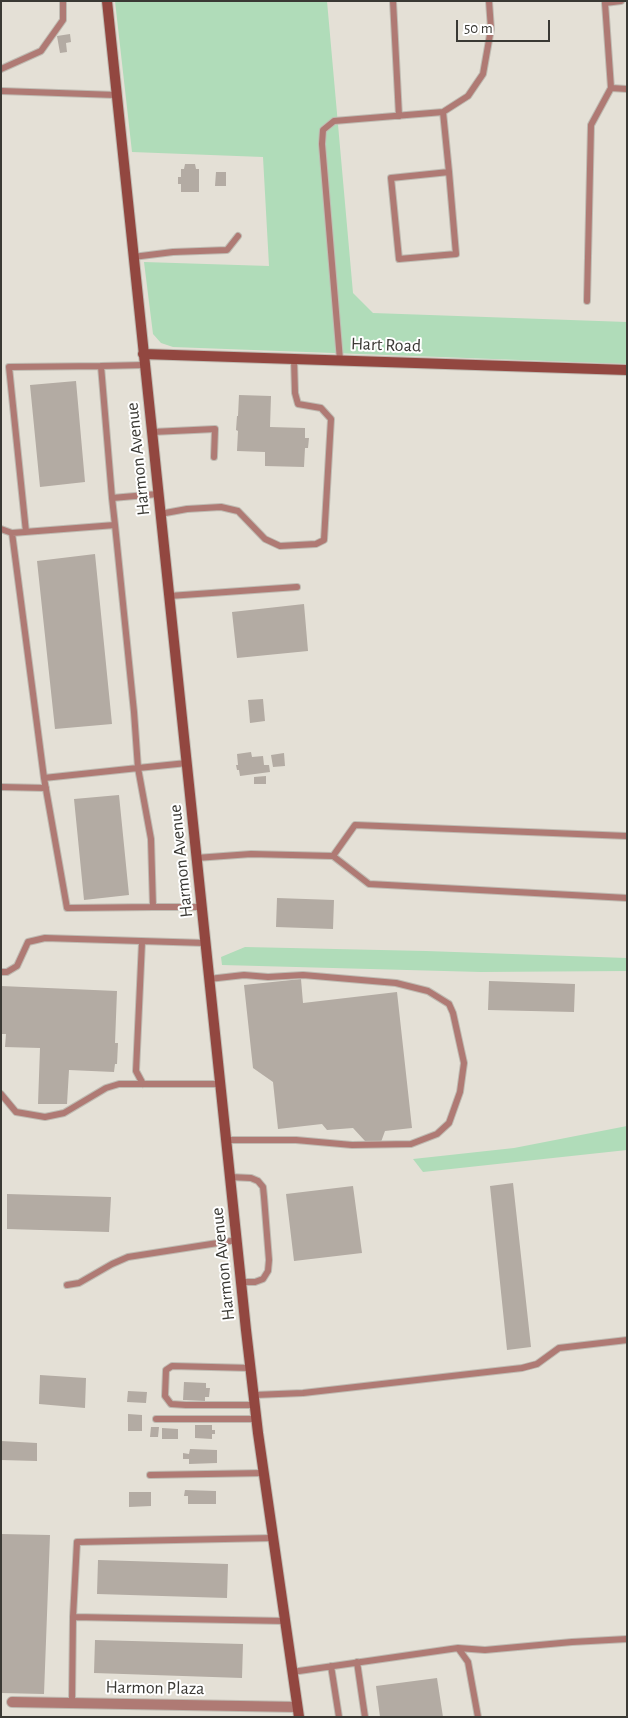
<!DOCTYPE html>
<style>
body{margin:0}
#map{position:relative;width:628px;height:1718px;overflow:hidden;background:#e4e0d6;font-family:"Alegreya Sans",sans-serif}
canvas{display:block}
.frame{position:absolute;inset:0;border:2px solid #3a3934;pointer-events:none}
.scale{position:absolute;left:456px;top:20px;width:94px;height:22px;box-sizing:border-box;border:2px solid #3a3934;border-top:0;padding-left:6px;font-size:15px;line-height:18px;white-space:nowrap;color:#3a3934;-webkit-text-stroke:4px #fff;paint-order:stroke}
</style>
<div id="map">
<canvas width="628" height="1718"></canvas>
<div class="frame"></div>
<div class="scale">50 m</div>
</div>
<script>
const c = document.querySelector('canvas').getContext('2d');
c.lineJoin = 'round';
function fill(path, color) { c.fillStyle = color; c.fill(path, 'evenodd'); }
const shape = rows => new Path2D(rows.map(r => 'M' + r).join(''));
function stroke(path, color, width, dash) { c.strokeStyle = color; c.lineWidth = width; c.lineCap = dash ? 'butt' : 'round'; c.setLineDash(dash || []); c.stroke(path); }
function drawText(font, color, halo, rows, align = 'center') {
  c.font = font + ' "Alegreya Sans",sans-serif'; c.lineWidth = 4; c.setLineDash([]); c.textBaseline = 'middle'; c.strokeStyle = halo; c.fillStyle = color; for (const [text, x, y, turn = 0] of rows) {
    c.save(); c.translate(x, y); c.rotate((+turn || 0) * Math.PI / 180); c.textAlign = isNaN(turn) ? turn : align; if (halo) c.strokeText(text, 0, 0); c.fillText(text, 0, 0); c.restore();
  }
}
const green = shape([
 [115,1,327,1,353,293,373,313,627,322,627,364,173,347,161,343,153,334,144,262,269,266,263,157,132,152],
 [245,947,426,951,627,958,627,971,481,972,222,965,221,957],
 [627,1126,627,1150,423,1172,413,1159,514,1148]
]);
const building = shape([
 [70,34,71,42,66,43,67,52,60,53,57,36],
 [185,164,195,164,196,169,199,169,199,192,181,192,181,184,178,184,178,177,181,177,181,169,184,169],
 [216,172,226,172,226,186,215,186],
 [76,381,85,482,40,487,30,385],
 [239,395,271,396,270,427,305,428,305,438,309,438,308,448,305,448,304,467,265,466,265,452,237,451,238,431,236,430,237,416,238,416],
 [95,554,112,724,55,729,37,561],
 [304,604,308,651,237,658,232,612],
 [263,699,265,721,250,723,248,700],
 [251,752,252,757,263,756,264,765,269,765,270,772,240,776,239,770,237,770,236,765,238,765,237,754],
 [284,753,285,766,273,767,271,755],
 [266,776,266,784,254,784,254,777],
 [119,795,129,895,84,900,74,799],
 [277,898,334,900,333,929,276,927],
 [301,979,303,1003,397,992,412,1128,385,1131,381,1142,365,1141,353,1128,327,1130,322,1124,278,1129,273,1082,253,1068,244,985],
 [489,981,575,984,574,1012,488,1010],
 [1,986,117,991,115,1043,118,1043,117,1064,115,1064,114,1072,69,1070,67,1104,38,1104,40,1048,5,1047,6,1034,1,1034],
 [513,1183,531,1347,507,1350,490,1186],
 [353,1186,362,1253,294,1261,286,1194],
 [7,1194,111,1197,109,1232,7,1229],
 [40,1375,86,1378,85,1408,39,1404],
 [184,1382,206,1383,206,1388,210,1388,209,1397,205,1397,205,1401,183,1400],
 [128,1391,147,1392,146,1403,127,1402],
 [128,1414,142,1415,142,1431,128,1431],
 [195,1425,212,1425,212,1430,215,1430,215,1434,212,1434,212,1439,195,1438],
 [151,1427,159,1427,158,1437,150,1437],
 [162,1428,178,1429,178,1439,162,1439],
 [1,1441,37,1443,37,1461,1,1460],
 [190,1449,217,1450,217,1463,189,1464,189,1459,183,1459,183,1453,189,1454],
 [185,1490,216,1491,216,1504,188,1504,188,1496,184,1496],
 [129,1492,151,1492,151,1506,129,1507],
 [1,1534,50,1535,44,1694,1,1693],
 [98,1560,228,1564,227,1598,97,1594],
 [95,1640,243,1644,242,1678,94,1673],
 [437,1678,443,1717,380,1717,376,1686]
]);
const lane = shape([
 [393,1,399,116],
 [1,69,41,51,63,20,63,1],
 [611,88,605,3,621,1],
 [1,91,116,95],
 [443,112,449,172,456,254,399,259,391,178,449,172],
 [133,257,173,252,227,250,238,236],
 [587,301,591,125,611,88,627,89],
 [340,360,322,144,323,130,334,121,443,112,468,96,483,74,491,29,489,1],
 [144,365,101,366,112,498,158,494],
 [152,432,215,429,214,457],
 [112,498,115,525],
 [160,514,187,509,221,507,238,511,265,539,280,546,316,544,324,540,331,419,321,408,298,404,295,393,294,359],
 [1,529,12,533],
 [26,532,9,367,101,366],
 [169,596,297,587],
 [187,763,138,768,44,778,12,533,115,525,134,712,138,768,151,839,153,907,202,907],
 [44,778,67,908,153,907],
 [1,787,46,788],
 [333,856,355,825,627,836],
 [196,858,251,854,333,856,369,884,627,898],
 [142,942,136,1071,143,1084],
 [1,972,7,972,17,966,28,942,45,938,205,943],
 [209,979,244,975,268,977,303,975,396,983,428,991,449,1004,453,1013,464,1063,460,1092,449,1123,437,1134,411,1144,352,1145,296,1140,226,1140],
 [1,1094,16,1112,45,1117,64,1113,106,1088,119,1084,220,1084],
 [230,1177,251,1178,258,1181,263,1187,264,1197,269,1260,268,1271,263,1279,255,1282,241,1282],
 [67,1285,79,1283,112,1264,128,1257,237,1240],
 [250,1368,172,1366,166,1370,165,1396,171,1404,186,1405,255,1405],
 [254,1395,303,1393,522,1368,537,1364,559,1348,627,1340],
 [156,1419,256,1419],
 [150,1475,264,1473],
 [273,1538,77,1542,73,1617,285,1621],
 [458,1648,485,1650,572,1642,627,1639],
 [357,1662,365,1717],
 [331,1666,339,1717],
 [292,1672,458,1648,468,1662,478,1717],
 [72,1703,73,1617]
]);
const street = shape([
 [12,1702,297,1707]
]);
const secondary = shape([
 [107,1,246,1330,258,1433,299,1717],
 [143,354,627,370]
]);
const streetNames = [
 ["Hart Road",386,345,2],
 ["Harmon Avenue",138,459,-96],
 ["Harmon Avenue",181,861,-96],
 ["Harmon Avenue",223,1264,-96],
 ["Harmon Plaza",155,1688,1]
];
fill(green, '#b0dcb9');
fill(building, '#b3aba3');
stroke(lane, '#bfbbb2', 8);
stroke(street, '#bfbbb2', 12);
stroke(secondary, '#bfbbb2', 12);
stroke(lane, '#af7a74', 6);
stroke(street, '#af7a74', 10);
stroke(secondary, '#924740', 10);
drawText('18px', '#3a3934', '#fff', streetNames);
</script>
